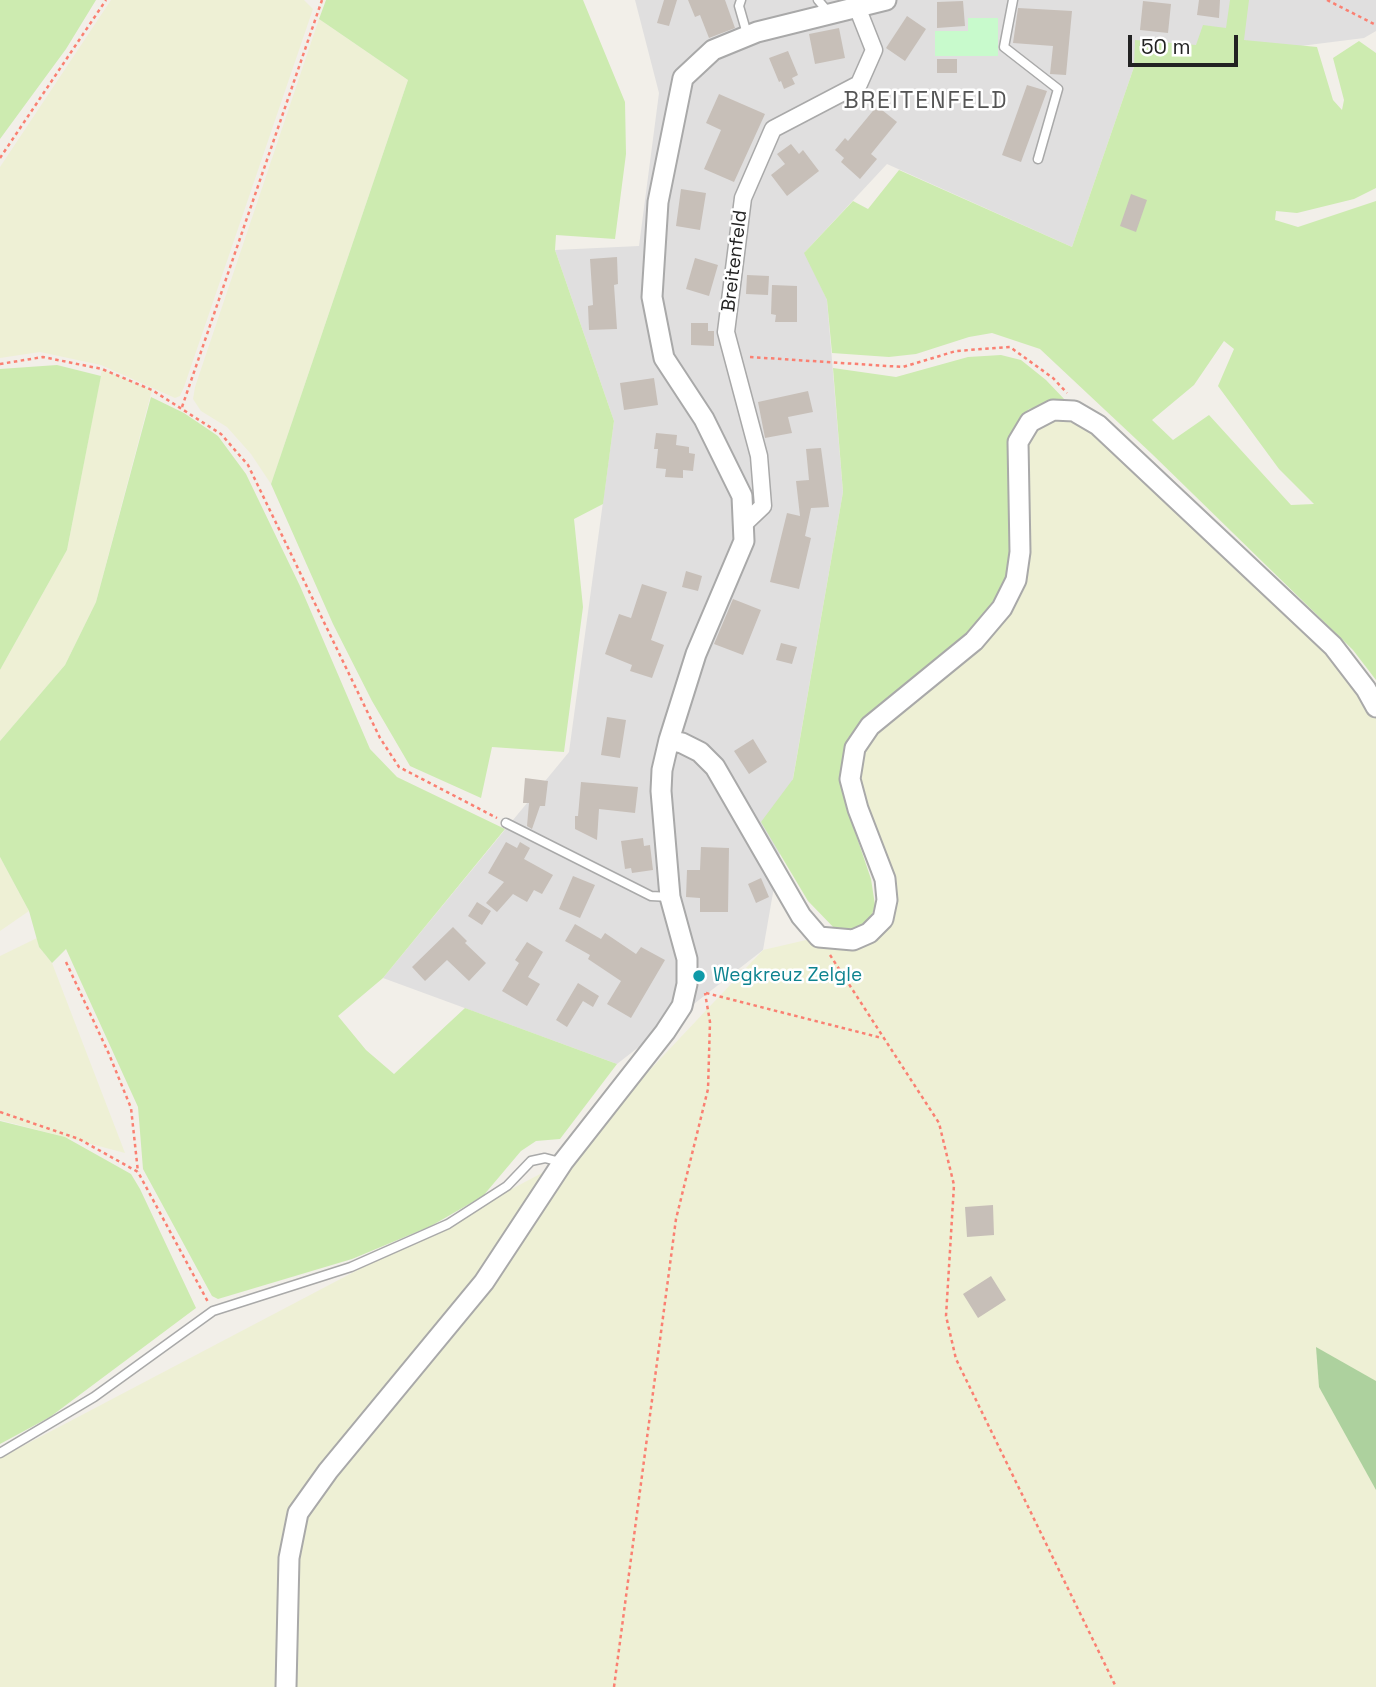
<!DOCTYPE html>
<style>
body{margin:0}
#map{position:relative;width:1376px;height:1687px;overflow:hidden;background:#f2efe9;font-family:"Space Grotesk",sans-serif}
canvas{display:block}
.scale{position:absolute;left:1128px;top:35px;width:110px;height:32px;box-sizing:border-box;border:4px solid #222;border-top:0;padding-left:9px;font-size:21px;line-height:24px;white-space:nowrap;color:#222;-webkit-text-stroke:5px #fff;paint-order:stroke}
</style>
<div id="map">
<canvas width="1376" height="1687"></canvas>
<div class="scale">50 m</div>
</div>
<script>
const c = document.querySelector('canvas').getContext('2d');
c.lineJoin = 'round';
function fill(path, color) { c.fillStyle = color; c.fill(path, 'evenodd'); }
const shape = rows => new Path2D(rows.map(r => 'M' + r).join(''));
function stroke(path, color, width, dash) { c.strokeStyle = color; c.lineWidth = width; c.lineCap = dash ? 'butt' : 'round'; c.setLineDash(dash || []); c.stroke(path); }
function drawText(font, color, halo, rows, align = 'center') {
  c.font = font + ' "Space Grotesk",sans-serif'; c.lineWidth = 5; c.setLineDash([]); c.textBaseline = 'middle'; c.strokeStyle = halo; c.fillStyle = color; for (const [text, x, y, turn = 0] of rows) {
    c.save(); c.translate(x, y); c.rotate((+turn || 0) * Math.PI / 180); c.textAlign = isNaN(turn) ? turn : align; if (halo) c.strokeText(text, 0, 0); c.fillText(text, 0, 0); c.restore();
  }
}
const residential = shape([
 [635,0,1376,0,1376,31,1364,38,1134,67,1072,247,887,164,805,252,827,300,843,492,763,950,617,1064,383,978,569,752,614,421,555,250,639,246,659,93]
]);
const farmland = shape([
 [111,0,304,0,313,9,184,387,180,396,175,398,101,365,40,352,0,358,0,167],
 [319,19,408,80,271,484,251,454,227,427,201,411,193,399,195,387],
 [102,369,152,390,96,602,65,665,0,741,0,670,67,550],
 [1074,411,1358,679,1376,718,1376,1687,0,1687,0,1458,563,1162,763,950,819,937,896,893,861,798,855,748,933,686,1011,611,1026,488,1030,422],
 [0,857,29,911,0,931],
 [37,938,39,947,52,963,125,1153,0,1120,0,956]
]);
const grass = shape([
 [0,0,96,0,66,49,0,139],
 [326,0,583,0,625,102,626,154,615,239,556,235,555,250,614,421,603,504,574,519,583,607,564,752,492,747,481,798,410,766,372,701,333,624,271,484,408,80,319,19],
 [1230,0,1249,0,1244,40,1317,47,1333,100,1342,110,1344,100,1333,58,1359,41,1376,53,1376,188,1354,199,1297,213,1276,211,1275,220,1298,227,1376,201,1376,680,1353,650,1152,454,1040,349,992,333,969,337,916,354,889,357,832,353,827,300,804,253,853,201,868,209,899,170,1072,247,1134,67,1135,40,1196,45,1203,25,1226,28],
 [1224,341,1234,349,1218,386,1279,469,1314,504,1291,505,1209,415,1173,440,1152,420,1194,385],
 [1001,355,1021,360,1046,380,1066,401,1029,409,1016,424,1009,450,1011,550,1006,580,998,600,979,626,848,738,842,763,842,783,851,820,871,879,875,905,870,920,862,929,851,932,837,931,808,901,761,822,793,779,843,492,833,368,896,377,968,357],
 [57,365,101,376,67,550,0,670,0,369],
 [151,397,184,413,218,436,246,474,300,586,370,749,397,777,505,829,383,978,338,1016,366,1050,394,1074,465,1008,617,1064,560,1139,536,1141,521,1151,483,1196,431,1226,352,1259,218,1299,212,1296,143,1169,138,1107,66,949,52,963,39,947,29,911,0,857,0,741,65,665,96,602],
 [0,1121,65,1137,131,1174,140,1189,196,1308,50,1417,0,1444]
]);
const forest = shape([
 [1316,1347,1376,1381,1376,1490,1319,1387]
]);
const park = shape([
 [968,18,998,18,998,56,935,56,935,31,968,31]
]);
const building = shape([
 [664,0,677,0,669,26,657,23],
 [688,0,725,0,735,28,709,38,700,15,695,17],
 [1199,0,1220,0,1219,18,1197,15],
 [963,1,965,26,937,28,937,2],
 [1143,1,1171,4,1168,33,1140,30],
 [1018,8,1072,11,1066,75,1050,74,1053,46,1013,43],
 [907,16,926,29,905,61,886,48],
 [839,28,845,58,815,64,809,34],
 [788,51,798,75,792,78,795,84,784,89,781,81,779,82,769,58],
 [937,59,957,59,957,73,937,73],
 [1027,85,1047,91,1021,162,1002,155],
 [719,94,765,114,734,182,704,169,721,130,706,123],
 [877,106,897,122,871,154,877,159,860,179,841,162,844,158,835,150,845,138,848,141],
 [791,144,799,154,803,150,819,171,787,196,771,175,785,164,777,154],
 [681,189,706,193,700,230,676,226],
 [1131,194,1147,200,1136,232,1120,226],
 [617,257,618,284,614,285,617,329,589,330,588,306,593,305,590,259],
 [695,258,718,265,709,296,686,289],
 [747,275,769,276,768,295,746,294],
 [772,285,797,286,797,322,775,322,776,315,771,314],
 [691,323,708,323,708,331,714,331,714,346,691,345],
 [654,378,658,405,624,410,620,383],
 [808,391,813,412,788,417,792,433,765,438,758,402],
 [656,433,677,435,676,445,689,447,689,453,695,454,693,471,683,470,683,478,665,477,666,469,656,468,658,449,654,449],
 [821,448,829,507,811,508,805,536,811,538,799,589,770,582,787,513,800,516,796,481,809,480,806,449],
 [686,571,702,576,698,591,682,587],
 [642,584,667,592,651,640,664,645,652,678,630,671,632,665,605,654,619,614,631,618],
 [733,599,761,610,743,655,714,644],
 [781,643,797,647,792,664,776,660],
 [607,717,626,720,620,758,601,755],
 [753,739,767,762,749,774,734,751],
 [525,778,548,781,545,806,540,806,532,829,527,826,529,803,523,803],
 [581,782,638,787,635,813,599,809,597,840,575,829,575,816,578,816],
 [643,838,644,846,650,845,653,870,632,873,631,868,625,869,621,841],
 [506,842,517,848,520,842,530,848,524,859,553,875,542,894,534,890,527,902,513,894,497,912,486,903,504,882,488,873],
 [701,847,729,848,728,912,700,912,700,898,686,897,687,870,700,870],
 [573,876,595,885,580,918,559,909],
 [761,878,769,897,756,903,748,884],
 [477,902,491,911,482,925,468,916],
 [575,924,601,939,605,933,636,954,641,947,665,960,631,1018,607,1004,621,981,588,959,590,955,565,941],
 [453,927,467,941,465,943,486,963,469,981,447,960,425,981,412,967],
 [527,942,543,952,528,977,540,984,527,1006,502,991,519,963,515,960],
 [578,983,599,996,593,1007,583,1001,567,1027,556,1020],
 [993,1205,994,1235,967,1237,965,1207],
 [991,1276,1006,1300,978,1318,963,1294]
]);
const path = shape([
 [1327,0,1376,25],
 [0,158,106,0],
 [750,357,903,367,956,351,1010,347,1053,378,1067,393],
 [0,364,43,357,102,369,152,390,221,434,248,465,380,738,399,767,497,818],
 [182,407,322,0],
 [830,955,939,1123,954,1185,946,1316,956,1359,1116,1687],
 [66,962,109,1054,131,1108,138,1172],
 [706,993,882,1038],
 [0,1112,79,1139,138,1172,208,1302],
 [614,1687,676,1219,708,1089,710,1022,705,993]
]);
const service = shape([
 [741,0,739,6,747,34],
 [818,0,829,13],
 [1013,0,1004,47,1058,89,1038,159],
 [506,823,651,896,670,897],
 [0,1453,94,1397,213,1311,351,1267,448,1224,507,1186,531,1161,545,1158,560,1162]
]);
const minor = shape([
 [743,525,763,506,759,456,726,332,743,198,773,129,859,84,874,50,857,7]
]);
const tertiary = shape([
 [669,740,682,743,700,752,715,767,801,916,819,937,853,940,869,933,883,919,887,900,885,879,858,809,850,779,855,748,870,726,974,641,1002,608,1016,580,1020,552,1018,442,1030,422,1053,410,1074,411,1098,425,1333,646,1366,689,1376,707],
 [286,1687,289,1558,298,1513,328,1471,484,1282,563,1162,665,1032,682,1006,687,984,687,959,670,897,661,791,662,770,669,740,696,654,744,541,742,496,704,419,664,358,652,297,658,202,683,78,713,50,757,32,886,0]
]);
const markers = [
 [699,976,7,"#0f9aa8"]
];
const streetNames = [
 ["Breitenfeld",735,261,-83]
];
const cultureNames = [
 ["Wegkreuz Zelgle",713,976]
];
const quarterNames = [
 ["BREITENFELD",926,102]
];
fill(residential, '#e0dfdf');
fill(farmland, '#eef0d5');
fill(grass, '#cdebb0');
fill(forest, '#add19e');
fill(park, '#c8facc');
fill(building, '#c7bfb8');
stroke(service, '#a9a9a9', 11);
stroke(minor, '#a9a9a9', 19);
stroke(tertiary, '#a9a9a9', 23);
stroke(path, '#fa8072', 2.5, [3.5, 3.5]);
stroke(service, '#fff', 8);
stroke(minor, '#fff', 16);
stroke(tertiary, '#fff', 19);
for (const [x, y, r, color] of markers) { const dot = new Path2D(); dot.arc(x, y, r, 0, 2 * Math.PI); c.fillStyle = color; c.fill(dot); stroke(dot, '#fff', 2.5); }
drawText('19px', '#222', '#fff', streetNames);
drawText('19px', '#0d838f', '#fff', cultureNames, 'left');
c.letterSpacing = '2px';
drawText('23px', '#555', '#fff', quarterNames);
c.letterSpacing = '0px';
</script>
